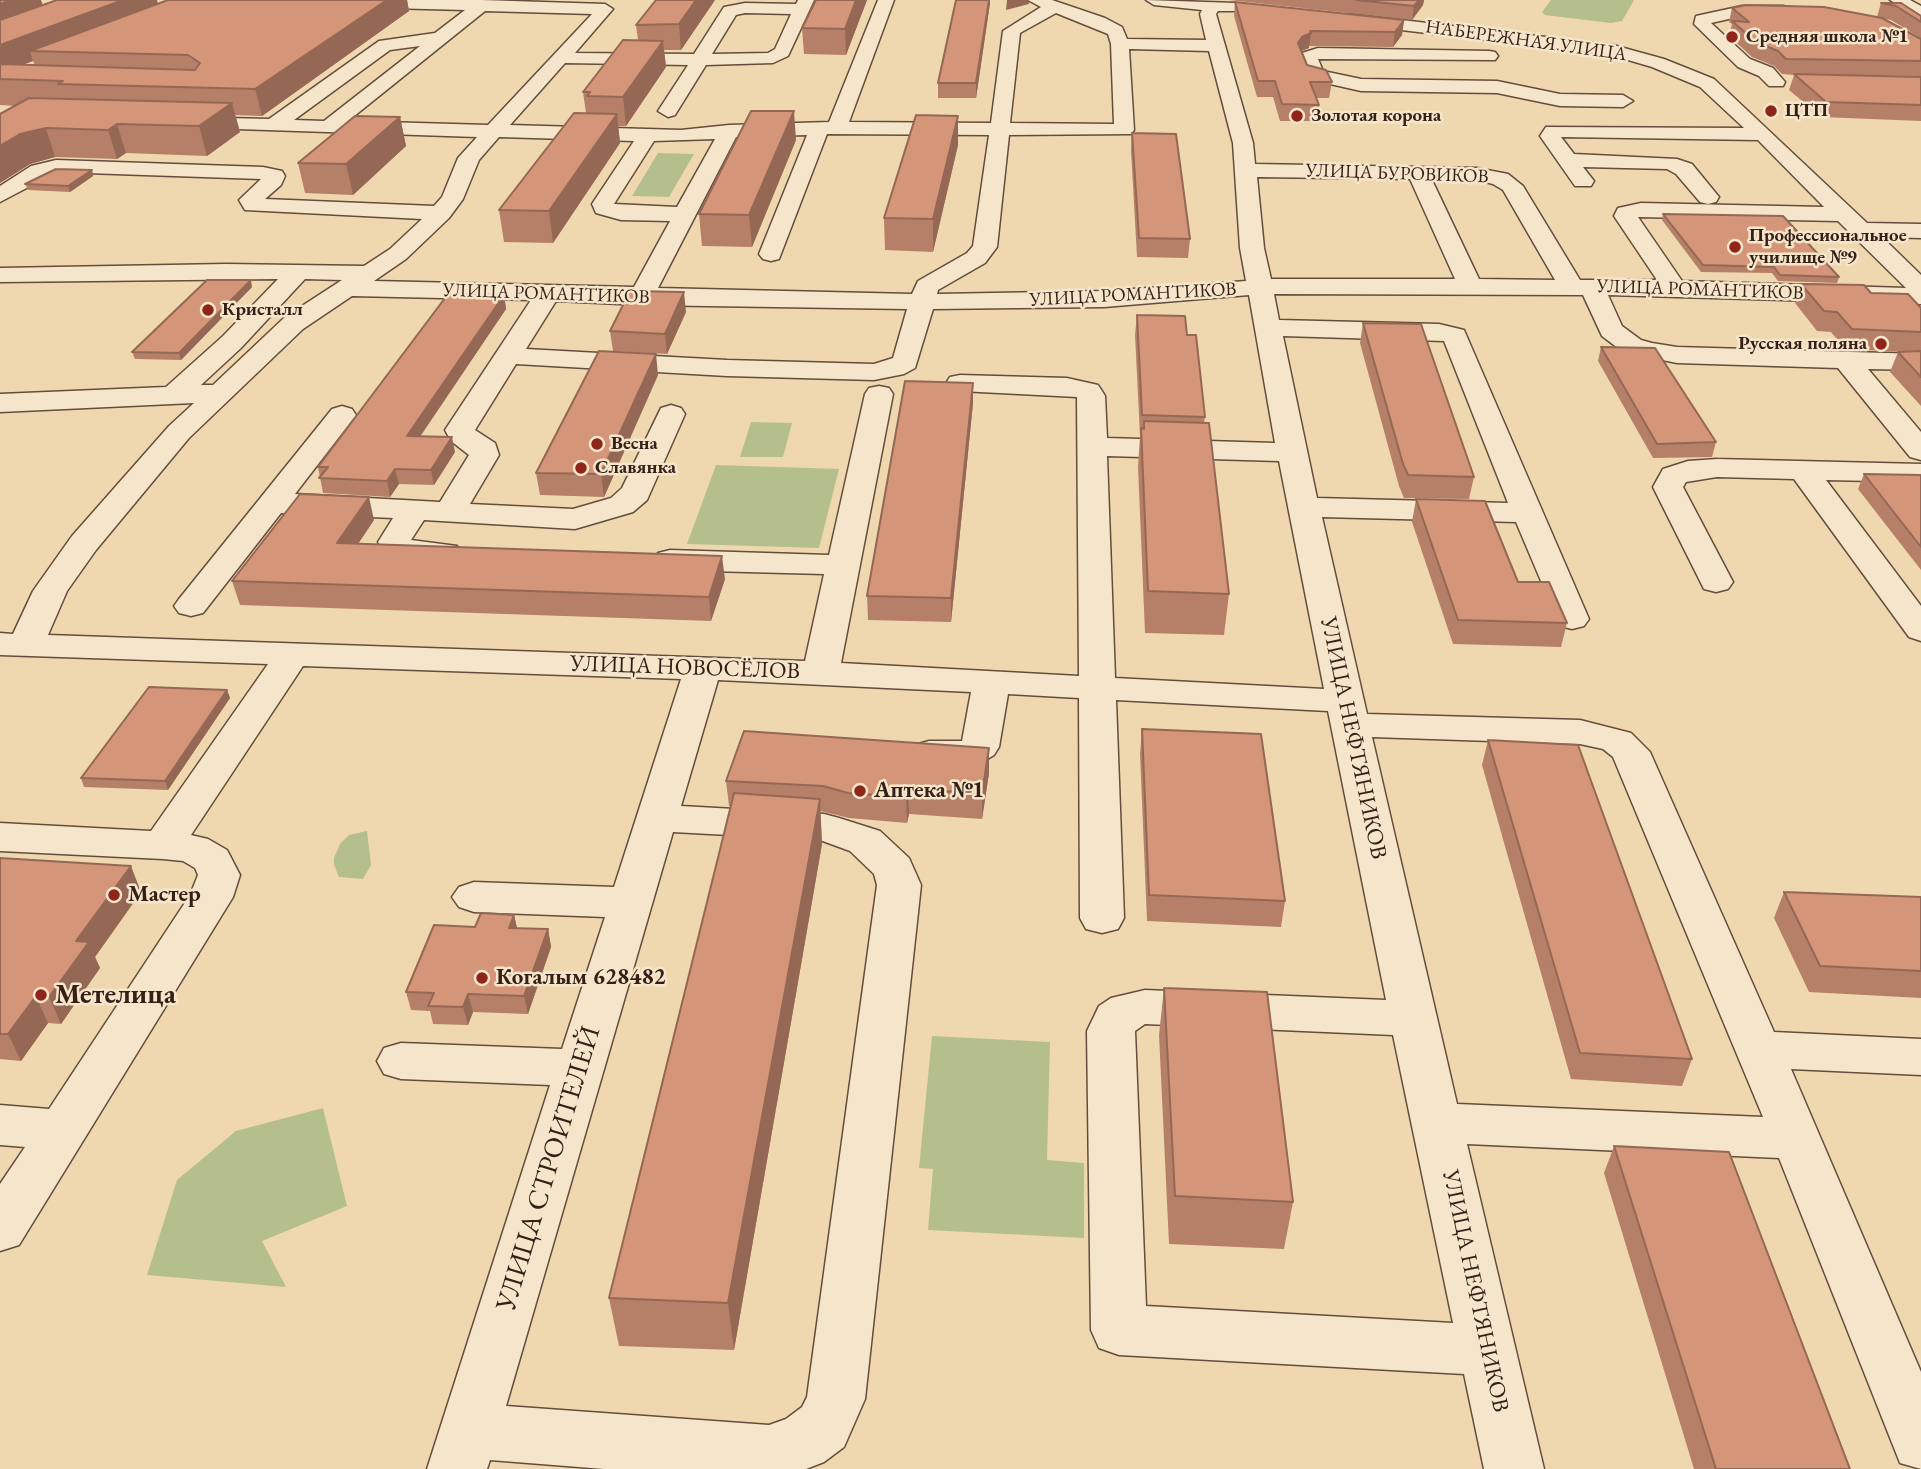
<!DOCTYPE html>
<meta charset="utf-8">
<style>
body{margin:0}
canvas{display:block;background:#efd8af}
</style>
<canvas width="1921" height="1469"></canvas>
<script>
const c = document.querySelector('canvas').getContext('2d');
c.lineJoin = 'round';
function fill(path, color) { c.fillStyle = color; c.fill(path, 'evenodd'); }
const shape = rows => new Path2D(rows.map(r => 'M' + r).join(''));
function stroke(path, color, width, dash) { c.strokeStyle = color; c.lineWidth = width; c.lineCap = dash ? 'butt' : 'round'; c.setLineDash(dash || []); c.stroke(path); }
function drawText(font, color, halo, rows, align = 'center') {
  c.font = font + ' "EB Garamond",serif'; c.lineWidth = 5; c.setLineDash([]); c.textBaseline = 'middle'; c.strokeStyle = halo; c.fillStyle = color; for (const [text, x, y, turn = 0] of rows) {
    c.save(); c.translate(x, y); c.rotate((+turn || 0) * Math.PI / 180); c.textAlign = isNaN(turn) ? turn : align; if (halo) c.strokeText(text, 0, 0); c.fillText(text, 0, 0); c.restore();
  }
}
const green = shape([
 [1551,0,1634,0,1622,21,1611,23,1545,15,1542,12],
 [658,153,694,154,669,197,632,196],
 [751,422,792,423,783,457,740,457],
 [716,465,839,469,819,548,687,544],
 [367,831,371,865,363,879,339,877,334,865,334,858,340,844,349,835],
 [932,1036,1050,1042,1047,1160,1084,1163,1084,1238,928,1230,933,1169,919,1168],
 [323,1108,347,1206,262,1241,286,1287,147,1275,177,1180,236,1131]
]);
const minor = shape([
 [263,0,482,0,605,4,613,9,575,53,694,54,724,7,745,3,796,4,798,0,814,0,788,56,773,63,706,65,675,115,668,117,658,111,688,65,565,63,510,125,681,130,729,125,829,122,878,0,894,0,849,122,991,123,1003,31,1041,7,1028,0,1052,0,1105,18,1122,27,1127,39,1206,40,1200,14,1202,10,1154,5,1146,0,1236,3,1244,8,1242,11,1218,11,1216,14,1253,143,1255,164,1477,168,1508,174,1523,186,1580,280,1657,280,1614,216,1618,208,1641,203,1824,207,1758,140,1561,137,1574,154,1677,159,1692,164,1719,197,1716,202,1708,204,1700,202,1676,174,1667,169,1583,167,1594,181,1591,186,1575,186,1540,136,1546,127,1744,128,1700,87,1652,67,1611,55,1351,24,1343,19,1351,14,1613,45,1664,59,1714,79,1867,223,1921,224,1921,238,1882,237,1921,275,1921,304,1608,295,1622,326,1641,340,1652,343,1677,347,1921,354,1921,370,1868,369,1921,432,1921,460,1910,457,1838,368,1677,363,1623,352,1602,336,1583,295,1274,294,1279,320,1439,324,1464,330,1589,619,1584,626,1572,629,1560,626,1516,522,1322,517,1367,714,1580,720,1631,733,1650,752,1774,1032,1921,1039,1921,1075,1791,1069,1921,1372,1921,1469,1900,1463,1779,1158,1467,1144,1544,1469,1484,1469,1464,1374,1119,1355,1099,1348,1091,1330,1087,1031,1099,1006,1111,998,1145,990,1386,1000,1328,711,1116,700,1124,918,1118,929,1102,933,1086,929,1080,918,1079,698,1008,694,999,747,994,755,981,763,967,767,929,765,915,761,909,753,915,745,929,741,962,741,971,692,718,680,681,806,824,814,839,818,880,831,909,858,921,885,865,1399,844,1447,824,1462,806,1469,604,1469,490,1460,487,1469,427,1469,550,1085,401,1079,384,1074,377,1061,384,1048,401,1043,562,1049,605,917,474,912,459,907,452,897,459,887,474,882,614,887,681,679,303,666,191,835,208,839,227,850,240,875,233,897,19,1245,0,1251,0,1184,25,1147,0,1145,0,1105,49,1109,190,895,198,875,195,868,183,861,163,859,0,851,0,823,151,831,268,664,0,655,0,633,13,634,33,591,72,536,169,426,194,403,0,412,0,394,166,387,223,336,278,279,0,282,0,268,226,264,364,266,390,249,422,219,245,210,239,200,261,179,57,172,0,202,0,186,31,166,56,160,263,167,282,171,285,176,281,185,265,199,434,206,442,197,458,158,477,137,177,127,174,123,177,119,184,117,269,119,379,41,435,33,465,10,271,5,263,0],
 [485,11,592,14,488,125,348,121,485,11],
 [745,13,791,14,775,49,768,53,712,54,736,15,745,13],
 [1056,13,1108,34,1111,44,1114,124,1010,123,1020,33,1056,13],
 [420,46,324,121,294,120,390,50,420,46],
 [1129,49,1209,51,1233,143,1240,248,1246,281,1104,291,937,294,938,290,985,263,997,247,1009,135,1131,134,1134,130,1129,49],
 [827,134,989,135,973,246,967,253,918,281,912,294,658,288,736,137,807,135,759,254,763,259,771,261,779,259,827,134],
 [499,137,634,141,592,204,596,213,621,220,670,221,634,287,374,281,406,259,449,218,463,199,479,160,499,137],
 [715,139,677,207,614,204,654,141,715,139],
 [1257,177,1410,179,1455,279,1271,279,1264,248,1257,177],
 [1432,180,1477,180,1493,184,1503,190,1555,280,1479,279,1432,180],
 [1638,217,1838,221,1906,288,1682,281,1638,217],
 [305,279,342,280,285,317,213,385,201,385,241,348,305,279],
 [1249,295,1275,443,1107,438,1105,396,1102,391,1098,385,1067,378,960,375,950,377,946,383,950,389,960,391,1077,397,1079,676,841,663,893,394,889,388,879,386,869,388,865,394,829,555,670,550,658,553,653,560,658,567,670,570,824,574,805,661,48,635,67,591,96,550,189,438,303,329,352,296,531,300,445,430,451,441,469,455,440,502,295,494,356,415,352,409,342,406,332,409,179,599,174,606,179,613,191,616,203,613,281,513,393,518,378,542,384,556,445,563,457,560,461,553,457,546,411,540,424,520,575,529,633,512,647,500,685,414,681,408,671,405,661,408,622,488,611,498,573,509,470,504,499,455,495,443,475,430,516,364,727,376,874,380,904,374,915,368,933,309,1104,307,1249,295],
 [556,301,641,305,907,309,893,358,874,364,727,360,526,349,556,301],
 [1283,336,1444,341,1508,503,1317,498,1283,336],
 [1107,456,1279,461,1324,689,1115,678,1107,456],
 [1372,737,1580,744,1603,749,1613,757,1763,1117,1457,1104,1372,737],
 [673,832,820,840,850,851,874,874,877,885,807,1397,802,1407,786,1419,769,1425,506,1406,673,832],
 [1145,1024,1393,1035,1453,1323,1146,1306,1135,1031,1145,1024],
 [1890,0,1910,0,1921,6,1921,18,1890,0],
 [1742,6,1784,6,1792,11,1784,16,1742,16,1711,23,1750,59,1773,68,1785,82,1783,86,1769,86,1759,76,1738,67,1694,24,1696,16,1742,6],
 [1318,48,1489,51,1495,52,1498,56,1495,60,1318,59,1323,71,1361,79,1497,81,1560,94,1623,95,1633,101,1623,107,1560,106,1497,93,1361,91,1308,79,1299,57,1302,53,1318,48],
 [1717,459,1921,464,1921,482,1826,480,1921,606,1921,641,1909,637,1794,479,1717,477,1686,482,1683,487,1733,582,1728,589,1716,592,1704,589,1653,487,1663,469,1688,461,1717,459]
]);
const wall = shape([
 [0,0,43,5,158,4,168,0,407,0,409,11,262,116,235,115,240,132,207,156,126,153,117,159,55,157,30,164,0,183,0,115,16,106,0,105],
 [33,61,35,65,22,65],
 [715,0,681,50,664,50,666,67,626,126,618,126,620,143,553,243,504,242,499,210,586,113,583,92,638,40,636,25],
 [867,0,846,55,804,54,802,28],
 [1229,0,1424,0,1423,5,1412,20],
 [1235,2,1404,20,1402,35,1393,47,1309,46,1309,48,1302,51,1307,65,1332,82,1329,98,1316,98,1319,105,1317,121,1280,121,1273,97,1257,97,1234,16],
 [990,3,976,98,938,98,938,83],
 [1881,3,1901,3,1921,16,1921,76,1802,75,1921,77,1921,121,1821,117,1789,90,1794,75,1782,74,1774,66,1752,57,1729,36,1732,24,1729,22,1732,8,1919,37,1891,20,1877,17],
 [400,117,406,146,353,195,305,193,298,163],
 [1132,133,1190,239,1188,258,1137,257,1131,150],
 [796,140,752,247,702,246,699,214],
 [958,145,933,252,885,250,884,218],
 [92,170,93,176,70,192,28,190,25,184],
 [1663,214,1839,277,1837,283,1778,281,1772,273,1701,272,1662,220],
 [1801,284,1871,293,1921,308,1921,406,1890,372,1898,352,1906,352,1845,349,1831,332,1817,331,1795,303],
 [252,287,181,360,135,359,132,352],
 [504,295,506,309,420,437,455,452,434,485,399,484,390,497,323,493,318,467],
 [686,312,667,354,613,351,610,331],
 [1137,315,1187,335,1205,417,1204,423,1229,594,1224,635,1145,633,1138,467,1140,436,1135,335],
 [1363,323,1474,477,1469,499,1404,498,1399,486,1360,343],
 [1601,347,1716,442,1712,457,1653,458,1598,361],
 [658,375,604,497,540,495,536,473],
 [973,403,951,622,868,620,867,596],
 [1864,474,1921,475,1921,570,1858,489],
 [1416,499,1567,623,1561,647,1453,644,1412,522],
 [374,520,358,544,725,579,711,621,240,605,232,581],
 [227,690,230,698,168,790,84,787,81,778],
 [1142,729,1285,901,1281,927,1147,921,1140,754],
 [1488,740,1692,1059,1682,1086,1571,1079,1482,765],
 [989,773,982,819,909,814,907,823,849,818,820,811,822,844,734,1350,619,1346,609,1298,731,806,729,806,726,781],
 [0,858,141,892,95,957,100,968,61,1024,48,1023,21,1061,0,1059],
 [1784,892,1921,897,1921,998,1809,992,1774,918],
 [514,915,517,928,548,929,551,947,528,1014,473,1012,468,1025,433,1024,430,1011,411,1010,406,992,475,927],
 [1164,988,1293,1202,1284,1249,1169,1244,1159,1035],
 [1614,1146,1850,1469,1694,1469,1604,1173]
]);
const shadedWall = shape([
 [11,0,41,0,46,14,0,30,0,4],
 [123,0,157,0,160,12,30,51,33,61,0,73,0,45],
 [387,0,407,0,409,11,262,116,255,89],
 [696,0,715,0,681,50,679,24],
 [856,0,867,0,846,55,845,29],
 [989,0,990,0,990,3,976,98,976,83],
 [1007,0,1029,0,1029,4,1006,10],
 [1419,0,1424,0,1423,5,1412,20,1414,6],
 [1404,20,1402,35,1393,47,1395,32],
 [1311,33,1309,48,1300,51,1298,43,1302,37],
 [663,41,666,67,626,126,623,97],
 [232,103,240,132,207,156,199,126],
 [794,111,796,140,752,247,749,215],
 [617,114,620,143,553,243,549,211],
 [958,116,958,145,933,252,933,219],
 [400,117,406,146,353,195,346,164],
 [117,124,126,153,117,159,108,130],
 [46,128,55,157,30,164,0,183,0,146,20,134],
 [92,170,93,176,70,192,68,186],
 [251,280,252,287,181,360,179,353],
 [684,292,686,312,667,354,665,334],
 [504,295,506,309,410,451,407,436],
 [656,354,658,375,604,497,601,474],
 [973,383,973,403,951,622,951,598],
 [452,437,455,452,434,485,431,470],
 [395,469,399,484,390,497,387,481],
 [369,497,374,520,343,566,337,543],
 [722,556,725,579,711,621,709,597],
 [227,690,230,698,168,790,165,781],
 [989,748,989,773,982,819,982,794],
 [908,788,909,814,907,823,906,797],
 [820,799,822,844,734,1350,728,1303],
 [131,866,141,892,95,957,100,968,61,1024,49,997,76,941],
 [514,915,518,933,509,928],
 [548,929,551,947,528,1014,524,996],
 [468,994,473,1012,468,1025,463,1007],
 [36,996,48,1023,21,1061,8,1034]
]);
const building = shape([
 [0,0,11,0,0,4,0,0],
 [57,0,123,0,0,45,0,20,57,0],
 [168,0,387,0,255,89,58,84,63,81,0,79,0,64,195,70,200,63,188,55,30,51,168,0],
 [656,0,696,0,679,24,636,25,656,0],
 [816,0,856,0,845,29,802,28,816,0],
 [956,0,989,0,976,83,938,83,956,0],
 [1356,0,1419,0,1414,6,1356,0],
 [1235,2,1404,20,1395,32,1310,31,1311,33,1302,37,1298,43,1307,65,1326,70,1332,82,1310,82,1319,105,1282,104,1275,81,1258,81,1235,2],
 [1881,3,1901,3,1921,16,1921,22,1896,6,1881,3],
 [1746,5,1824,7,1882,18,1921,39,1921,61,1786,59,1778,51,1756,42,1732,21,1749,22,1732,8,1746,5],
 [623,40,663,41,623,97,587,96,590,92,583,92,623,40],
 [1794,74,1921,77,1921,105,1826,102,1794,74],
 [29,98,232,103,199,126,117,124,108,130,46,128,20,134,0,146,0,114,29,98],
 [751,111,794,111,749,215,699,214,751,111],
 [574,113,617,114,549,211,499,210,574,113],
 [916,115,958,116,933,219,884,218,916,115],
 [355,116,400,117,346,164,298,163,355,116],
 [1132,133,1176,134,1190,239,1139,238,1132,133],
 [56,169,92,170,68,186,25,184,56,169],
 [1663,214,1783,216,1839,277,1780,275,1774,267,1703,265,1663,214],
 [207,280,251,280,179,353,132,352,207,280],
 [1801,284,1864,285,1871,293,1908,294,1921,308,1921,332,1852,329,1837,312,1824,311,1801,284],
 [630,291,684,292,665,334,610,331,630,291],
 [448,294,504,295,407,436,452,437,431,470,395,469,387,481,319,478,328,467,318,467,448,294],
 [1137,315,1185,316,1187,335,1196,335,1205,417,1142,415,1137,315],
 [1363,323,1421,324,1474,477,1408,475,1403,464,1363,323],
 [1601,347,1655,348,1716,442,1657,444,1601,347],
 [599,351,656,354,601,474,536,473,599,351],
 [1921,351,1921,377,1898,352,1921,351],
 [905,381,973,383,951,598,867,596,905,381],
 [1144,421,1209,423,1229,594,1148,591,1141,428,1144,429,1144,421],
 [1864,474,1921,475,1921,547,1864,474],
 [300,494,369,497,337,543,722,556,709,597,232,581,300,494],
 [1416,499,1485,501,1518,582,1549,582,1567,623,1458,620,1416,499],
 [149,687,227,690,165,781,81,778,149,687],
 [1142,729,1261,734,1285,901,1149,895,1142,729],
 [744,731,989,748,982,794,908,788,906,797,848,793,823,786,726,781,744,731],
 [1488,740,1578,745,1692,1059,1580,1053,1488,740],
 [734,793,820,799,728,1303,609,1298,734,793],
 [0,858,131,866,76,941,89,942,49,997,36,996,8,1034,0,1034,0,858],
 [1784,892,1921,897,1921,971,1820,966,1784,892],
 [481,913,514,915,509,928,548,929,524,996,468,994,463,1007,428,1006,434,993,406,992,434,925,475,927,481,913],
 [1164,988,1267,992,1293,1202,1175,1196,1164,988],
 [1614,1146,1729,1152,1850,1469,1716,1469,1614,1146]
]);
const markers = [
 [1732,37,7,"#8f2418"],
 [1771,111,7,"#8f2418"],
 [1297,116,7,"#8f2418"],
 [1735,247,7,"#8f2418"],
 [208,310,7,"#8f2418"],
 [1881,344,7,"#8f2418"],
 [597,444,7,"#8f2418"],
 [581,468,7,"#8f2418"],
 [860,791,7,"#8f2418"],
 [114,895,7,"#8f2418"],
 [482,978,7,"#8f2418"],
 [41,995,7,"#8f2418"]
];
const farPoinames = [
 ["Средняя школа №1",1746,37],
 ["ЦТП",1785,111],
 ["Золотая корона",1311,116],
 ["Профессиональное",1749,236],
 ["училище №9",1749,258],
 ["Кристалл",222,310],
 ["Русская поляна",1867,344,"right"],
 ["Весна",611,444],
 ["Славянка",595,468]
];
const farStreetnames = [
 ["НАБЕРЕЖНАЯ УЛИЦА",1526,41,8],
 ["УЛИЦА БУРОВИКОВ",1397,174,2],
 ["УЛИЦА РОМАНТИКОВ",1700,290,2],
 ["УЛИЦА РОМАНТИКОВ",546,294,2],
 ["УЛИЦА РОМАНТИКОВ",1133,295,-3]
];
const streetNames = [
 ["УЛИЦА НОВОСЁЛОВ",685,668,2],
 ["УЛИЦА НЕФТЯНИКОВ",1353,738,78],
 ["УЛИЦА НЕФТЯНИКОВ",1475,1291,78]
];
const poiNames = [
 ["Аптека №1",874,791],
 ["Мастер",128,895],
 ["Когалым 628482",496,978]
];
const nearPoinames = [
 ["Метелица",55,995]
];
const nearStreetnames = [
 ["УЛИЦА СТРОИТЕЛЕЙ",549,1169,-73]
];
fill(green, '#b5bf8d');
stroke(minor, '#644d3c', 3);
fill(minor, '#f5e6cb');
fill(wall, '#b68068');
fill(shadedWall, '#946855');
fill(building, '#d49579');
stroke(building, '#946855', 2);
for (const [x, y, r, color] of markers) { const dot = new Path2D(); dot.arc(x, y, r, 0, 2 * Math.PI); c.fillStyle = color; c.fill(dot); stroke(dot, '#f5e6cb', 2.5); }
drawText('bold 19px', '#351f16', '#f5e6cb', farPoinames, 'left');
drawText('19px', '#351f16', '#f5e6cb', farStreetnames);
drawText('23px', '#351f16', '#f5e6cb', streetNames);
drawText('bold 23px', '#351f16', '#f5e6cb', poiNames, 'left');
drawText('bold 28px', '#351f16', '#f5e6cb', nearPoinames, 'left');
drawText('28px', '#351f16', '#f5e6cb', nearStreetnames);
</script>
